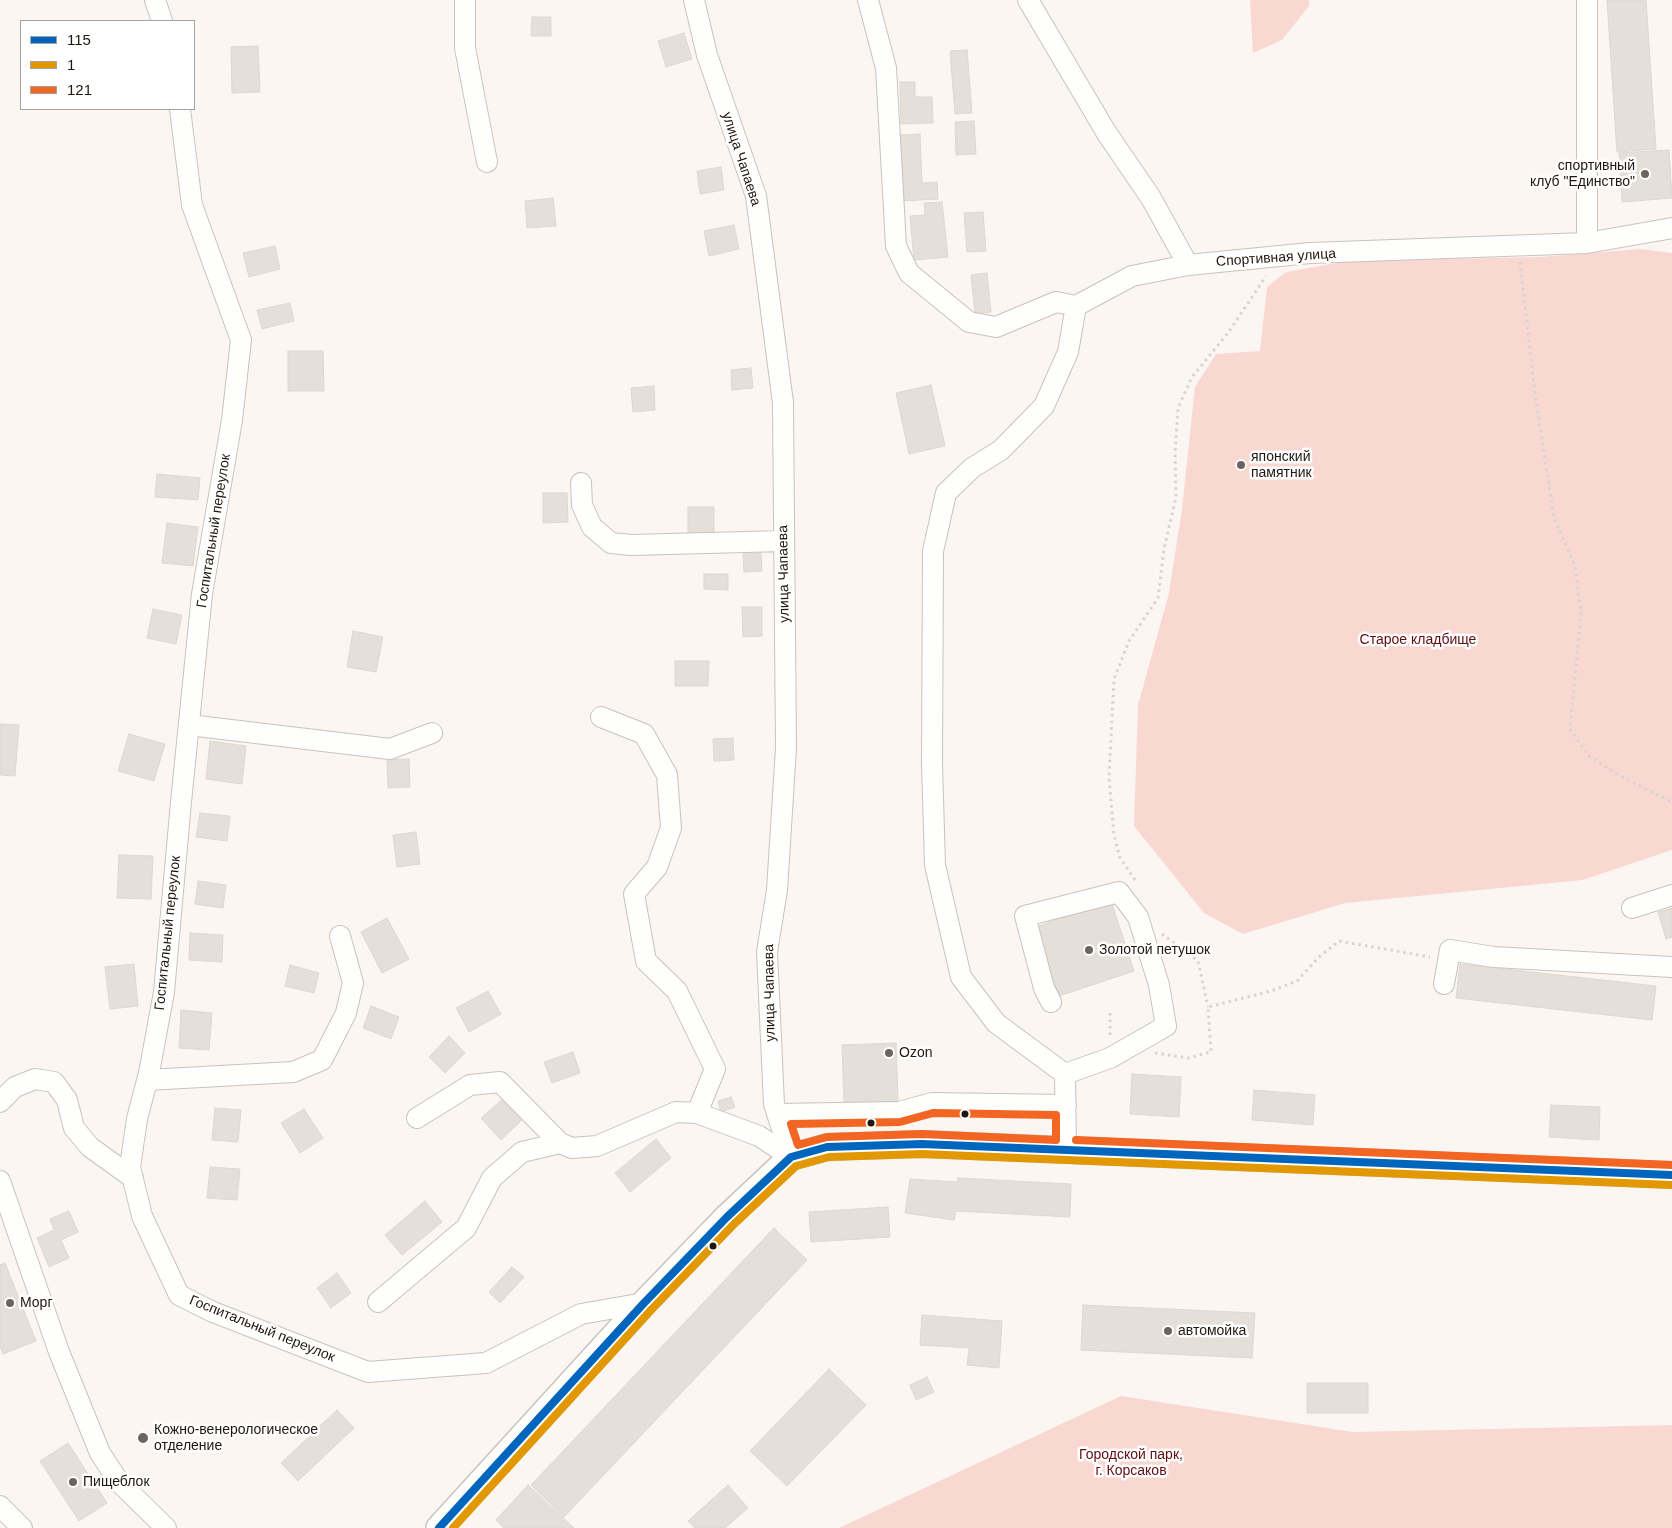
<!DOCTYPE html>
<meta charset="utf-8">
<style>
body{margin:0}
#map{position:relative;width:1672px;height:1528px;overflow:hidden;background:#fbf6f2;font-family:Arial,sans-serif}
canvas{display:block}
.legend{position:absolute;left:20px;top:20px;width:175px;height:90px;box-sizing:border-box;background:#fff;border:1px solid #a5a29f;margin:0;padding:6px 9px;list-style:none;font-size:15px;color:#1f1710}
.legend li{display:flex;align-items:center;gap:10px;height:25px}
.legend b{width:25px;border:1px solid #a5a29f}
</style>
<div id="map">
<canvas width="1672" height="1528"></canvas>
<ul class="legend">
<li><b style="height:6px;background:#0065bd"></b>115</li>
<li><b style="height:6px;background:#e19802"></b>1</li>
<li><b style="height:6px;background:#f26522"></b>121</li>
</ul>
</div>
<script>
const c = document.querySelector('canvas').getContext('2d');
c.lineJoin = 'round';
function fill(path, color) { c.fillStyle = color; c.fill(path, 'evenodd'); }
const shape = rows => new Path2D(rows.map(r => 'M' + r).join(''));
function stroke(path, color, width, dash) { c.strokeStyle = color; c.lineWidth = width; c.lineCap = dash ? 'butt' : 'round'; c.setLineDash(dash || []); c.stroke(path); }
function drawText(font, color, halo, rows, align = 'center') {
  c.font = font + ' Arial,sans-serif'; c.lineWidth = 5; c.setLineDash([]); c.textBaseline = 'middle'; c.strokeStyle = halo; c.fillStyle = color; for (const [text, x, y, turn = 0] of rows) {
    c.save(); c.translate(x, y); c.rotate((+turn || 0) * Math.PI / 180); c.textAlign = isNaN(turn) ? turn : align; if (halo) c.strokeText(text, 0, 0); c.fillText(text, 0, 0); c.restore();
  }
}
const green = shape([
 [1250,0,1309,0,1309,6,1282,40,1253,53],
 [1640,249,1672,253,1672,850,1583,880,1345,903,1243,934,1204,913,1134,826,1138,705,1169,593,1182,509,1195,387,1216,354,1260,351,1267,287,1286,272,1348,261,1541,257],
 [1121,1396,1353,1432,1672,1425,1672,1528,839,1528]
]);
const building = shape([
 [1607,0,1646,0,1656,149,1617,152,1607,0],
 [532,17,551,17,551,36,531,36,532,17],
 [684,33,692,59,666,67,658,41,684,33],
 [258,46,260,92,232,93,231,47,258,46],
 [967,50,972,113,955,114,950,51,967,50],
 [900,82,915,82,915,97,932,97,933,123,901,124,900,82],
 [974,121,976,154,956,155,955,122,974,121],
 [920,134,922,183,937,182,938,199,902,201,899,135,920,134],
 [1669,150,1672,198,1622,202,1619,153,1669,150],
 [721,167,724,190,700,194,697,171,721,167],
 [553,198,556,226,527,228,525,201,553,198],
 [942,202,948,257,914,260,910,216,925,215,924,203,942,202],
 [983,212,986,251,967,252,964,213,983,212],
 [734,225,739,249,709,256,704,231,734,225],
 [275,246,280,269,249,277,243,253,275,246],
 [987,273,991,312,975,314,971,275,987,273],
 [290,303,294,321,262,329,257,310,290,303],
 [288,351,323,351,324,391,288,391,288,351],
 [751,368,753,388,732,390,731,370,751,368],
 [931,385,945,446,909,454,896,393,931,385],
 [654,386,655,410,633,412,631,388,654,386],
 [157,474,200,478,198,500,155,497,157,474],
 [543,493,567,493,568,522,543,523,543,493],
 [688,507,714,507,714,535,688,535,688,507],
 [167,523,198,527,193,566,162,563,167,523],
 [761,553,762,571,744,572,743,554,761,553],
 [704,574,728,574,728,590,704,589,704,574],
 [742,607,762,607,762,636,743,637,742,607],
 [153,609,182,615,176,644,147,638,153,609],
 [353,631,383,637,376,672,347,667,353,631],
 [675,661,709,661,708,686,675,686,675,661],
 [0,724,19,725,15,776,0,775,0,724],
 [129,734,165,744,154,781,118,771,129,734],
 [733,738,734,760,714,761,713,739,733,738],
 [210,741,246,746,242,784,206,779,210,741],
 [409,759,410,787,388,788,387,760,409,759],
 [200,813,230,816,227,841,196,837,200,813],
 [416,832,420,864,397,867,393,835,416,832],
 [119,855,153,856,151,899,117,898,119,855],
 [198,881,226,885,223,908,195,904,198,881],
 [1111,901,1134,971,1059,996,1036,927,1111,901],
 [1672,908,1672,937,1666,939,1658,912,1672,908],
 [387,918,409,959,382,973,361,932,387,918],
 [190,933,223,935,222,962,189,960,190,933],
 [134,964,138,1006,110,1009,105,967,134,964],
 [1460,964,1656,986,1652,1020,1456,998,1460,964],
 [290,965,319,973,314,993,285,986,290,965],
 [488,991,501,1014,469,1032,456,1008,488,991],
 [371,1006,399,1017,391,1039,363,1028,371,1006],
 [181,1010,212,1013,209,1050,179,1048,181,1010],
 [449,1036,465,1053,445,1073,429,1057,449,1036],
 [896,1043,898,1102,844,1103,842,1045,896,1043],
 [573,1052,580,1073,552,1083,544,1062,573,1052],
 [1132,1074,1181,1077,1179,1117,1130,1114,1132,1074],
 [1254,1090,1315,1095,1313,1125,1252,1120,1254,1090],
 [731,1097,735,1107,721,1112,718,1101,731,1097],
 [504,1098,523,1119,501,1140,481,1118,504,1098],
 [1551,1105,1600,1107,1599,1140,1549,1137,1551,1105],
 [215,1108,241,1110,238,1142,212,1140,215,1108],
 [304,1109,323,1138,300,1153,281,1123,304,1109],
 [656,1139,671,1158,630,1192,615,1173,656,1139],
 [210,1167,240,1169,237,1200,207,1198,210,1167],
 [958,1178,1071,1184,1070,1217,956,1211,954,1220,905,1213,910,1179,957,1182,958,1178],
 [425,1201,442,1222,402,1255,385,1235,425,1201],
 [888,1207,890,1237,811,1242,809,1212,888,1207],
 [69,1211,78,1232,61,1240,69,1258,49,1267,37,1238,54,1230,50,1219,69,1211],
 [774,1228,807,1260,564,1517,531,1485,774,1228],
 [5,1263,36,1341,3,1354,0,1346,0,1265,5,1263],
 [512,1267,524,1277,500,1303,489,1292,512,1267],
 [337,1273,351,1293,331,1308,317,1288,337,1273],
 [1083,1305,1255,1313,1252,1358,1081,1350,1083,1305],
 [922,1315,1002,1321,999,1368,967,1365,969,1348,920,1345,922,1315],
 [829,1369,866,1405,787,1486,750,1451,829,1369],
 [927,1377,934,1392,916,1400,910,1385,927,1377],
 [1307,1383,1368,1383,1368,1413,1307,1413,1307,1383],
 [337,1410,354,1428,298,1481,281,1463,337,1410],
 [68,1443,107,1503,79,1521,40,1461,68,1443],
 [528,1485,574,1528,504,1528,496,1520,528,1485],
 [728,1485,748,1508,725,1528,695,1528,688,1521,728,1485]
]);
const path = shape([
 [1520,262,1535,394,1554,518,1575,566,1581,613,1570,729,1589,756,1620,776,1672,802],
 [1135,880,1120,858,1114,835,1109,777,1114,679,1129,641,1158,598,1164,549,1176,497,1175,453,1178,408,1192,377,1228,333,1266,276],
 [1162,934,1198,961,1208,1007],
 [1110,1013,1110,1039],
 [1155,1053,1188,1058,1211,1052,1208,1007,1271,991,1297,981,1319,957,1339,941,1430,957]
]);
const minor = shape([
 [155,0,162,21],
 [465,0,465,48,487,162],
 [694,0,707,55,756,196,783,403,786,748,777,890,767,952,774,1104,791,1157],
 [868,0,886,68,896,246,909,273,969,322,996,327,1056,302,1076,306],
 [1028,0,1106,132,1151,198,1188,265,1310,253,1587,243,1672,228],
 [1587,0,1587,243],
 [180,109,192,205,241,340,232,420,202,594,181,802,164,992,149,1073,137,1119,130,1167,142,1216,179,1295,213,1312,368,1372,486,1363,581,1314,644,1303],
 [581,483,582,505,592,527,611,543,631,545,783,541],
 [601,717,644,734,667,775,671,828,657,867,634,894,646,961,677,991,715,1069,697,1113],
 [189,725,390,749,432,733],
 [1632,908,1672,895],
 [1444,984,1450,950,1494,957,1672,967],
 [1051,1002,1044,988,1025,916,1119,892,1138,917,1159,985,1166,1026,1110,1058,1065,1074,1066,1150],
 [1065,1074,996,1023,961,977,935,865,932,764,933,551,946,493,972,468,1001,450,1044,406,1068,352,1076,306,1132,276,1188,265],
 [147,1080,293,1072,322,1060,346,1013,353,983,340,936],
 [0,1102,15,1087,35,1079,54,1082,67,1100,74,1128,90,1147,133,1178],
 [777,1114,899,1112,932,1103,1066,1105],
 [417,1118,470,1085,500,1082,560,1143,572,1148,597,1146,676,1112,697,1113,759,1136,791,1157],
 [0,1181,59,1352,100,1453,119,1482,166,1528],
 [378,1302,466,1228,492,1178,522,1152,560,1143],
 [0,1506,22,1528]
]);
const major = shape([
 [439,1528,644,1303,727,1217,791,1157,827,1147,922,1144,1672,1175]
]);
const bus1 = shape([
 [439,1528,644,1303,727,1217,791,1157,827,1147,922,1144,1672,1175]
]);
const bus2 = shape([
 [453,1528,651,1310,734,1224,796,1166,829,1157,922,1154,1672,1185]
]);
const bus3 = shape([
 [933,1113,1056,1115,1056,1140,922,1134,827,1137,798,1145,791,1124,900,1122,933,1113],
 [1076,1140,1672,1165]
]);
const markers = [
 [1645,174,5,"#6c655f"],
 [1241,465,5,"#6c655f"],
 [1089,950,5,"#6c655f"],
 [889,1053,5,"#6c655f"],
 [965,1114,4.5,"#1f1710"],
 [871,1123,4.5,"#1f1710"],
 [713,1246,4.5,"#1f1710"],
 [10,1303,5,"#6c655f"],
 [1168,1331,5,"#6c655f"],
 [143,1438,6,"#6c655f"],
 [73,1482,5,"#6c655f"]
];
const streetNames = [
 ["улица Чапаева",741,159,72],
 ["Спортивная улица",1276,258,-4],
 ["Госпитальный переулок",214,531,-81],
 ["улица Чапаева",784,574,-91],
 ["Госпитальный переулок",168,933,-84],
 ["улица Чапаева",770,993,-91],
 ["Госпитальный переулок",262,1329,22]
];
const poiNames = [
 ["спортивный",1635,166,"right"],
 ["клуб \"Единство\"",1635,182,"right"],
 ["японский",1251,457],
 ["памятник",1251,473],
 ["Золотой петушок",1099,950],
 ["Ozon",899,1053],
 ["Морг",20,1303],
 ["автомойка",1178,1331],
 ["Кожно-венерологическое",154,1430],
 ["отделение",154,1446],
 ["Пищеблок",83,1482]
];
const parkNames = [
 ["Старое кладбище",1418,640],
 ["Городской парк,",1131,1455],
 ["г. Корсаков",1131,1471]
];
fill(green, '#fad8d2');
fill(building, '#e4e0d9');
stroke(building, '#dcd7d1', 1);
stroke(minor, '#c9c3bd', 22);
stroke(major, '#c9c3bd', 28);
stroke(path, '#d6d4d3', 3, [2.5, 4]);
stroke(minor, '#fefefd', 20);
stroke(major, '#fefefd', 25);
stroke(bus1, '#0065bd', 8);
stroke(bus2, '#e19802', 8);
stroke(bus3, '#f26522', 8);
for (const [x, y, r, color] of markers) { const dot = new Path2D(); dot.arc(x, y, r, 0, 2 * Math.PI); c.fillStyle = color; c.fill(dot); stroke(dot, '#fff', 2); }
drawText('14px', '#1f1710', '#fff', streetNames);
drawText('14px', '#1f1710', '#fff', poiNames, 'left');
drawText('14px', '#600d0f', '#fff', parkNames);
</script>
